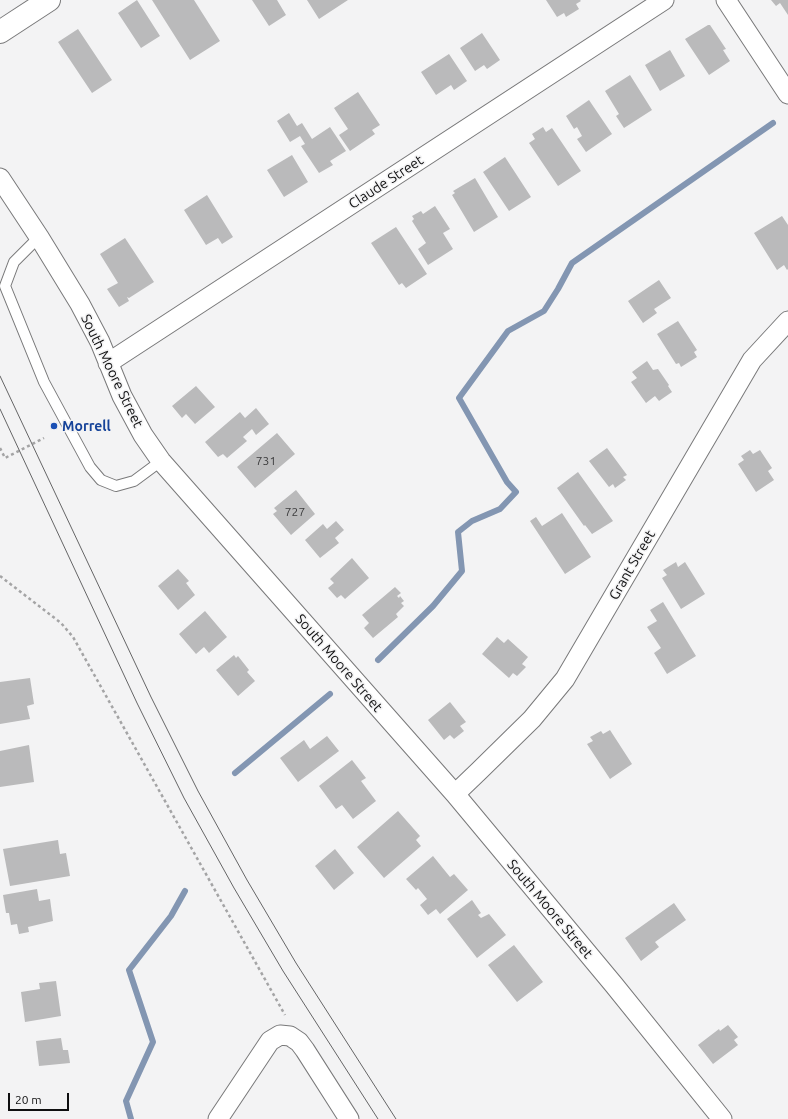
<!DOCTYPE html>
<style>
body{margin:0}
#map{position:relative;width:788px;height:1119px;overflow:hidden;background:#f3f3f4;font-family:Ubuntu,sans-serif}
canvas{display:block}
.scale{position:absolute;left:8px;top:1093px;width:61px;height:18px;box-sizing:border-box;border:2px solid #0f0f10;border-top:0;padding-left:5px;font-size:12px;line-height:14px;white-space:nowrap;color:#0f0f10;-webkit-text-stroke:3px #f3f3f4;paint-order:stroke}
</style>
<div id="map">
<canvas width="788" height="1119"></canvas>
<div class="scale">20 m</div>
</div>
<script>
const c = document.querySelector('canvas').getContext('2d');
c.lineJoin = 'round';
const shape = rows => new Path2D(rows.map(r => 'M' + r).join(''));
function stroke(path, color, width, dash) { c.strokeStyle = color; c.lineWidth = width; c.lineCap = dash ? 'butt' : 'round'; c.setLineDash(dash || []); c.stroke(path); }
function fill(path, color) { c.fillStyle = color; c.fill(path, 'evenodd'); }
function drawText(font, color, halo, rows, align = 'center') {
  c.font = font + ' Ubuntu,sans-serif'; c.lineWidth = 3; c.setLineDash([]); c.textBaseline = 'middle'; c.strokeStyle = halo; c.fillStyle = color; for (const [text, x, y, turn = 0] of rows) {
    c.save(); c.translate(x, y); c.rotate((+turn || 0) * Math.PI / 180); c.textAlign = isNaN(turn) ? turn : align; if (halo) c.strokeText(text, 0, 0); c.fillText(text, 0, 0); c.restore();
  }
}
const stream = shape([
 [378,660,433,606,462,571,458,532,472,521,500,509,516,492,507,482,459,398,508,331,544,311,558,289,572,263,773,123],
 [235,773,330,694],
 [131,1119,126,1101,153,1042,129,970,171,916,185,891]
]);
const building = shape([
 [137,0,160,36,141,48,118,13],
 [152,0,194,0,220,41,190,60],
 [252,0,277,0,286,15,269,26],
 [307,0,348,0,319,19],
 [546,0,580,0,581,1,576,4,579,9,566,17,564,13,557,17],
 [771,0,788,0,788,15,780,3,776,6],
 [708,25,710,25,726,49,723,50,730,61,709,75,685,39],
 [78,29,112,80,92,93,58,42],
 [482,33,500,60,487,69,484,65,475,71,460,48],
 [670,50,685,76,660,91,645,65],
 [449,54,467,81,454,90,451,85,436,95,421,72],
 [630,75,652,110,624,128,616,116,619,114,605,91],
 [358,92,380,125,372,130,375,134,350,151,339,135,348,129,334,108],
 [589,100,612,134,586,152,577,139,582,136,577,127,574,129,566,116],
 [289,113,297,126,302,123,312,139,330,127,346,151,330,161,333,165,319,173,301,146,305,144,300,136,290,142,277,121],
 [543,127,546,132,552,128,581,171,558,186,529,143,535,139,532,134],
 [292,155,308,182,284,197,267,170],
 [505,157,531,197,509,211,483,172],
 [475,178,498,217,474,232,452,195,455,193,453,191],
 [207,195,233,237,222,244,218,238,206,245,184,210],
 [435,206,450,229,443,233,453,249,428,265,418,249,426,243,412,221,414,219,412,216,421,211,423,214],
 [782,216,788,225,788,269,787,270,784,265,777,270,754,233],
 [396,227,427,274,406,288,402,283,399,285,371,243],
 [125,238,154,282,129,298,127,297,129,301,119,307,107,289,118,283,100,254],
 [659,280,671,298,654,309,657,313,643,323,628,301],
 [678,321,697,350,694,352,697,357,681,367,679,363,676,364,657,334],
 [647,361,653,370,658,369,669,385,668,386,672,392,659,401,655,396,646,403,631,382,637,378,632,372],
 [196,386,215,407,195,424,186,414,182,418,172,406],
 [256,408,269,424,256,435,252,429,243,437,247,441,227,458,223,454,218,457,205,442,240,412,245,418],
 [277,433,295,454,255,488,237,467],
 [607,448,627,475,623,477,626,480,615,488,613,484,609,487,589,461],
 [750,450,753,454,760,450,772,468,768,471,774,480,756,492,738,464,744,460,741,456],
 [578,472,613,521,592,534,585,525,584,526,557,488],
 [296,490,315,514,291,535,273,514,277,511,274,508],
 [562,513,591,557,565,574,530,521,536,517,542,526],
 [336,521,344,530,335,538,339,543,320,558,305,540,323,524,327,529],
 [352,558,369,578,345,599,341,595,337,598,328,588,334,583,330,579],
 [676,562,678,567,685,562,705,594,681,609,662,578,667,575,663,570],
 [178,569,189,581,186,583,195,595,178,610,158,586],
 [395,587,401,593,397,596,399,598,400,596,404,601,401,603,404,606,396,614,398,617,373,638,364,628,369,623,362,615],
 [663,602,696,656,667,674,654,653,661,648,647,627,657,621,650,610],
 [205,611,227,637,209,653,204,647,196,654,179,634],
 [497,637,504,643,508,639,528,657,522,664,526,667,517,676,513,673,509,678,482,654],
 [234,655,236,658,238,656,249,670,247,672,255,681,238,696,216,670],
 [30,678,34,704,27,706,30,719,0,724,0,682],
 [450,702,466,722,460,726,464,731,454,739,450,735,444,740,428,720],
 [610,730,632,764,610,779,587,744,593,741,590,737,601,731,603,734],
 [327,736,339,751,298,782,280,758,304,740,310,749],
 [29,745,34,782,0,787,0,751],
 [352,760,366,778,361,781,376,801,353,819,342,805,336,809,319,786],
 [398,811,420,836,416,840,421,846,384,878,357,847],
 [58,840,60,854,66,853,70,876,10,886,3,849],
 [335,849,354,873,334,890,315,866],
 [433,856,450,877,454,874,468,890,440,914,436,909,428,915,420,905,427,899,418,888,416,890,406,879],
 [37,889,39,901,50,899,53,921,28,927,29,932,19,934,17,924,11,925,9,913,6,913,3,895],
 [472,900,481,913,478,915,481,918,489,914,506,935,477,958,447,919],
 [674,903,686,920,655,942,659,947,641,961,625,938],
 [514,945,543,982,517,1002,488,965],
 [56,981,61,1016,25,1022,21,992,40,989,39,983],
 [728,1025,738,1037,734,1040,738,1045,713,1064,698,1045,719,1029,720,1031],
 [61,1038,63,1050,68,1050,70,1063,39,1066,36,1041]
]);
const path = shape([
 [0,448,5,458,44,438],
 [0,576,61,623,73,637,285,1015]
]);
const lane = shape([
 [39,237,14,262,5,286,44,382,90,467,101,480,116,486,134,481,161,461]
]);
const street = shape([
 [726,0,788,94],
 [0,178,39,237,80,304,100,342,122,396,143,435,161,461,455,794,614,985,722,1119],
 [108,363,664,0],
 [455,794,479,771,532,719,565,679,752,360,788,321],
 [218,1119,270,1041,280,1035,290,1036,299,1042,305,1050,349,1119]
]);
const secondary = shape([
 [0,32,49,0]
]);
const tram = shape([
 [0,376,151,697,198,791,247,880,296,963,396,1119],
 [0,409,137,703,184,798,234,888,283,971,378,1119]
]);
const markers = [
 [54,426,4,"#1a4fb4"]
];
const numberNames = [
 ["731",266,461],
 ["727",295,512]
];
const streetNames = [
 ["Claude Street",386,182,-33],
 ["South Moore Street",112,371,64],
 ["Grant Street",632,565,-60],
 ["South Moore Street",339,663,49],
 ["South Moore Street",550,909,50]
];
const transitNames = [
 ["Morrell",62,426]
];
stroke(stream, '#8396b2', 6);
fill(building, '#bababb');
stroke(lane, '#79797a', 12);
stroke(street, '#79797a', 21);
stroke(secondary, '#79797a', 24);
stroke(path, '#a4a4a5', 2.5, [3, 3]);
stroke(lane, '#fff', 10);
stroke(street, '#fff', 19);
stroke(secondary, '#fff', 22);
stroke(tram, '#656566', 1);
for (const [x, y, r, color] of markers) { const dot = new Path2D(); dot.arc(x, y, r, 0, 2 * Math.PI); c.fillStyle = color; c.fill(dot); stroke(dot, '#f3f3f4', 1.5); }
drawText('12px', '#3a3a3b', null, numberNames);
drawText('14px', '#0f0f10', '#f3f3f4', streetNames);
drawText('bold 14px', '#164399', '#f3f3f4', transitNames, 'left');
</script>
